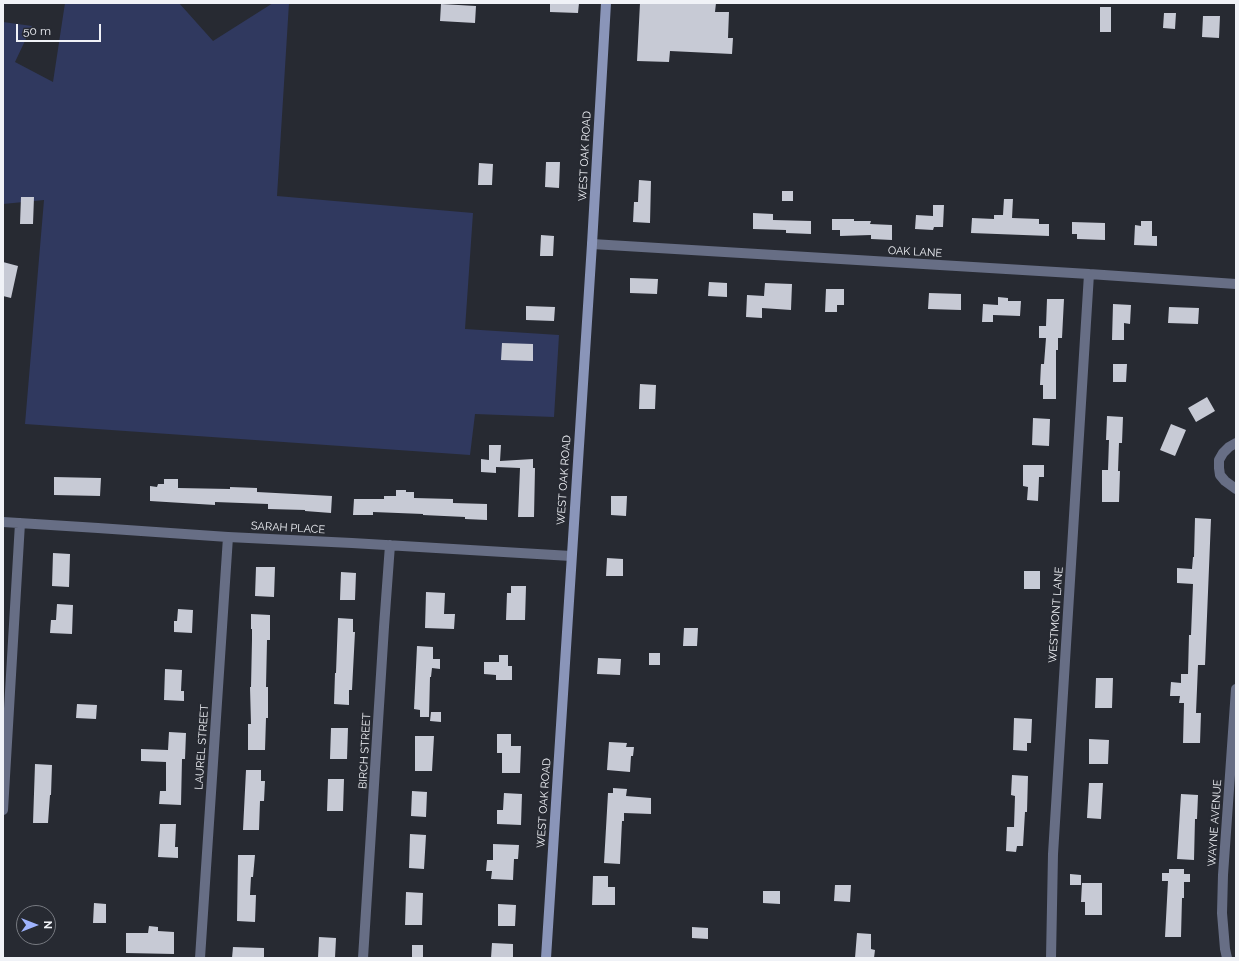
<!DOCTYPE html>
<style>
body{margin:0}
#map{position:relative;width:1239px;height:961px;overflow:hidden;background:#272a32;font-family:Raleway,sans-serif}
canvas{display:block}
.frame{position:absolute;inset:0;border:4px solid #f0f2f7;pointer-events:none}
.north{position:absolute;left:16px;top:905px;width:40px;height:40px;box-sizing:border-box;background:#272a32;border:1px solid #777a81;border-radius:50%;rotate:90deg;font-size:11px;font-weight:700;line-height:16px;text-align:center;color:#f0f2f7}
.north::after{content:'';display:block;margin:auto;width:14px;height:18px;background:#9fb3fd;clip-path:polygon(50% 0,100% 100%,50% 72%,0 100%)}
.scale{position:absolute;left:16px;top:24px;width:85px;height:18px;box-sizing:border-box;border:2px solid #f0f2f7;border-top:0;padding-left:5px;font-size:12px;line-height:14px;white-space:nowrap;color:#f0f2f7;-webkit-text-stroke:3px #272a32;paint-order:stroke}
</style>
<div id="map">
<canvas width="1239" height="961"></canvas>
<div class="frame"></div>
<div class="north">N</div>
<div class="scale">50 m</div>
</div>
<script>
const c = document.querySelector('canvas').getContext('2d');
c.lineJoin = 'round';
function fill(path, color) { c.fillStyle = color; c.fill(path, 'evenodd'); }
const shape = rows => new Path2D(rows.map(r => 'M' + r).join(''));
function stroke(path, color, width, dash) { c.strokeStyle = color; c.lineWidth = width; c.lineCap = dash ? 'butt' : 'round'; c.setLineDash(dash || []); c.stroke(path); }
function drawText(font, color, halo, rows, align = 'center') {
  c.font = font + ' Raleway,sans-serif'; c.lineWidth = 4; c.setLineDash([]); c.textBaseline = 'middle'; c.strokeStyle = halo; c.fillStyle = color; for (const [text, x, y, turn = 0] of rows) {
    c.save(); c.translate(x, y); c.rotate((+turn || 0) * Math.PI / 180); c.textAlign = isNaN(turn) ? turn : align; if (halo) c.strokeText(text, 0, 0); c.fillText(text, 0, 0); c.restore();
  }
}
const green = shape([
 [65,3,179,3,213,41,273,3,289,3,277,196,473,213,465,329,559,335,554,417,475,414,470,455,25,424,44,200,3,204,3,22,32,26,15,62,53,82]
]);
const building = shape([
 [550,3,579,3,578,13,550,12],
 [640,3,716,3,715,12,729,12,728,38,733,38,732,54,670,51,669,62,637,61],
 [441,4,476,6,475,23,440,21],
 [1100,7,1111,7,1111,32,1100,32],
 [1164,13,1176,13,1175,29,1163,28],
 [1203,16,1220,16,1219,38,1202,37],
 [546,162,560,162,559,188,545,187],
 [479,163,493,164,492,185,478,185],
 [639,180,651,181,650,223,633,222,634,202,638,202],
 [782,191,793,191,793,201,782,201],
 [21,197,34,197,33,224,20,224],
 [1004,199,1013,199,1012,218,1039,219,1039,224,1049,224,1049,236,971,233,972,218,994,219,994,215,1003,215],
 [933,205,944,205,943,227,934,227,933,230,915,229,916,215,933,216],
 [753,213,773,214,773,220,811,221,811,234,786,233,786,230,753,229],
 [832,219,854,219,854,221,871,221,870,224,892,225,892,240,871,239,871,235,840,236,840,230,832,230],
 [1141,221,1152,221,1152,236,1157,236,1157,246,1134,245,1135,225,1141,226],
 [1072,222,1105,223,1105,240,1077,239,1077,234,1072,234],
 [541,235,554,236,553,256,540,256],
 [3,262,18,266,11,298,3,296],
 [630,278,658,279,657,294,630,293],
 [709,282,727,283,727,297,708,296],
 [765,283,792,284,791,310,762,308,762,318,746,317,747,295,764,296],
 [826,289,844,289,844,305,837,305,837,312,825,312],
 [929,293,961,294,961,310,928,309],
 [998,297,1008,298,1008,301,1021,301,1020,316,993,315,993,322,982,322,983,304,998,305],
 [1047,299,1064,299,1062,338,1058,338,1058,350,1056,350,1056,399,1043,399,1043,385,1040,385,1041,364,1044,364,1046,338,1039,338,1039,326,1046,326],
 [1113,304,1131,305,1130,324,1124,323,1124,340,1112,340],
 [526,306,555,307,554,321,526,320],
 [1169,307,1199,308,1198,324,1168,323],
 [502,343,533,344,533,361,501,360],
 [1113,364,1127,364,1126,382,1113,382],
 [640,384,656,385,655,409,639,409],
 [1207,397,1215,411,1196,422,1188,408],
 [1107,416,1123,417,1122,443,1119,443,1118,471,1120,471,1119,502,1102,502,1102,470,1108,470,1109,440,1106,440],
 [1033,418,1050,419,1049,446,1032,445],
 [1171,424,1186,430,1175,456,1160,450],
 [489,445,501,445,500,461,533,459,533,468,535,468,534,517,518,517,520,468,496,467,496,473,481,472,481,459,489,460],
 [1023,465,1044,465,1044,477,1039,477,1038,501,1027,500,1028,487,1023,486],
 [54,477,101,478,100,496,54,495],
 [164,479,178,479,178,488,230,489,230,487,257,488,257,492,332,496,331,513,305,511,305,510,268,509,268,504,215,502,215,505,150,501,150,486,157,487,158,484,164,484],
 [396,490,406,490,406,492,414,492,414,498,453,499,453,503,487,504,487,520,465,519,465,517,423,515,423,514,373,512,373,515,353,515,354,499,384,499,384,496,396,496],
 [611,496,627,496,626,516,611,515],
 [1195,518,1211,519,1205,665,1198,665,1196,713,1201,713,1200,743,1183,743,1184,703,1179,703,1180,696,1170,696,1171,682,1181,683,1181,674,1188,674,1189,635,1191,635,1193,584,1177,583,1177,568,1192,569,1193,557,1194,557],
 [53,553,70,554,69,587,52,586],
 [607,558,623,559,623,576,606,576],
 [256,567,275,567,274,597,255,596],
 [1024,571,1040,571,1040,589,1024,589],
 [341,572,356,573,355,600,340,600],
 [511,586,526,586,525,620,506,620,507,593,511,593],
 [426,592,445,593,444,614,455,614,454,629,425,628],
 [57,604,73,605,72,634,50,633,51,620,56,620],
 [178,609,193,610,192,633,174,632,174,621,177,621],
 [251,614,270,615,270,640,267,640,266,687,268,687,268,718,266,718,265,750,248,750,248,724,251,724,250,687,251,687,252,640,252,629,251,629],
 [338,618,353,619,353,632,355,632,352,690,349,690,349,705,334,704,335,673,336,673],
 [684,628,698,628,697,646,683,646],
 [417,646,433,647,433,659,440,659,440,669,432,668,431,677,430,677,429,717,420,717,420,710,414,709],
 [649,653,660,653,660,665,649,665],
 [499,655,508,655,508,666,512,666,512,680,496,680,496,675,484,674,484,662,499,662],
 [598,658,621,659,620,675,597,674],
 [165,669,182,670,181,691,184,691,184,701,164,700],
 [1096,678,1113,678,1112,708,1095,708],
 [77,704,97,705,96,719,76,718],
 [431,712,441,712,441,722,430,721],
 [1014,718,1032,719,1031,743,1027,743,1027,751,1013,750],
 [331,728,348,728,347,759,330,759],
 [169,732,186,733,185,759,182,759,181,805,159,804,160,791,166,791,166,762,141,761,141,749,168,750],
 [497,734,511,734,511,746,521,746,520,773,502,773,502,753,497,753],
 [415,736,434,736,432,771,415,771],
 [1089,739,1109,740,1108,764,1089,764],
 [609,742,627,743,626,747,634,747,633,756,631,756,630,772,607,770],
 [35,764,52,765,51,795,50,795,48,823,33,823],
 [246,770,261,770,261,781,265,781,264,801,260,801,259,830,243,830],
 [1012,775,1028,776,1027,812,1025,812,1023,846,1017,846,1016,852,1006,851,1007,827,1014,827,1015,796,1011,795],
 [328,779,344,779,343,811,327,811],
 [1089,783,1103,783,1101,819,1087,818],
 [613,788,627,789,626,796,651,798,651,814,624,813,624,821,622,821,620,864,604,863,608,793,613,793],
 [412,791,427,792,426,817,411,816],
 [504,793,522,794,521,825,497,824,497,810,503,810],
 [1181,794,1198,795,1197,819,1195,819,1194,860,1177,859],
 [160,824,176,824,175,847,178,847,178,858,158,857],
 [410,834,426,835,424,869,409,868],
 [493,844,519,845,518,859,514,859,513,880,491,879,492,871,486,871,487,860,493,860],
 [238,855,255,855,253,877,251,877,250,895,256,895,255,922,237,921],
 [1169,869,1184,869,1184,874,1190,874,1190,882,1184,882,1184,898,1182,898,1181,937,1165,937,1168,881,1162,881,1162,873,1169,873],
 [1070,874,1081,875,1081,885,1070,885],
 [593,876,608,876,608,887,615,887,615,905,592,905],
 [1082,883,1102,883,1102,915,1085,915,1085,902,1081,902],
 [835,885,851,885,850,902,834,901],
 [763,891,780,891,780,904,763,903],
 [406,892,423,893,422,925,405,925],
 [94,903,106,904,106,923,93,923],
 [498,904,516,905,515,926,498,926],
 [149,926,158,927,158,931,174,932,174,954,126,953,126,933,148,933],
 [692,927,708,928,708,939,692,938],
 [857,933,871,934,871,949,875,950,874,958,855,958],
 [319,937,336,938,335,958,318,958],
 [492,943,513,944,513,958,491,958],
 [412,945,423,945,423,958,412,958],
 [233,947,264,948,264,958,232,958]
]);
const street = shape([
 [592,244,1089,274,1236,284],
 [1236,443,1229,447,1223,453,1219,460,1219,468,1220,475,1225,481,1236,489],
 [3,522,98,528,228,537,352,543,571,556],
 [3,810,20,523],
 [200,958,228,537],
 [363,958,384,627,390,545],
 [1051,958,1053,854,1089,274],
 [1227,958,1225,949,1222,913,1223,875,1236,689]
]);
const secondary = shape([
 [546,958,592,244,606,3]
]);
const streetNames = [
 ["WEST OAK ROAD",585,156,-87],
 ["OAK LANE",915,252,3],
 ["WEST OAK ROAD",564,480,-86],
 ["SARAH PLACE",288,528,3],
 ["WESTMONT LANE",1056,615,-86],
 ["LAUREL STREET",202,747,-86],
 ["BIRCH STREET",365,751,-87],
 ["WEST OAK ROAD",544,803,-86],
 ["WAYNE AVENUE",1215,823,-86]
];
fill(green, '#30395f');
fill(building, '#c7cad5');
stroke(street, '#676e85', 10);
stroke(secondary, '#8a95b9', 10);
drawText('11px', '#f0f2f7', '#272a32', streetNames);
</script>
